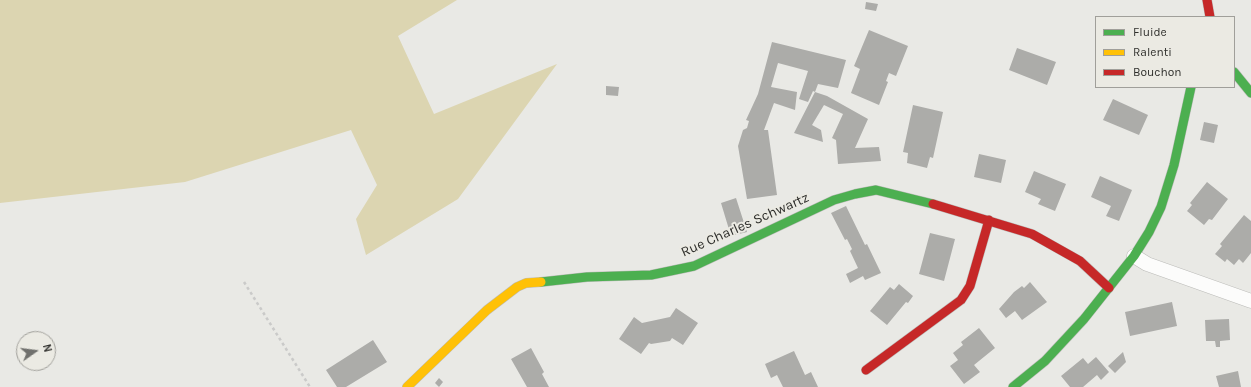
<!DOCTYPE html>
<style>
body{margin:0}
#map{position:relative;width:1251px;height:387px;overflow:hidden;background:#e9e9e5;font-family:Karla,sans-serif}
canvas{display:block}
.legend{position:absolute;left:1095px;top:16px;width:140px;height:72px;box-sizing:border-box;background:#ebeae3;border:1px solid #a09f9a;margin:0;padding:5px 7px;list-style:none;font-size:12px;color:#2f2f2c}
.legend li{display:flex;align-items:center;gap:8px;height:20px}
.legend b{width:20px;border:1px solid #a09f9a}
.north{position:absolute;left:16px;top:331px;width:40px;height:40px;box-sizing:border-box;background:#ebeae3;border:1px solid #a09f9a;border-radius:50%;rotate:76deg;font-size:11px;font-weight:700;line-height:16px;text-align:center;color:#2f2f2c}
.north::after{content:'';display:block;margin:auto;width:14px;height:18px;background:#70706d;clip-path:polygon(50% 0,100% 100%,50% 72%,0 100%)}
</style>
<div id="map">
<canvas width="1251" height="387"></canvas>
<ul class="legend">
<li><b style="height:5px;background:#4caf50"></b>Fluide</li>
<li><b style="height:5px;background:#ffc107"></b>Ralenti</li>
<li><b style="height:5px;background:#c62828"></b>Bouchon</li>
</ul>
<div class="north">N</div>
</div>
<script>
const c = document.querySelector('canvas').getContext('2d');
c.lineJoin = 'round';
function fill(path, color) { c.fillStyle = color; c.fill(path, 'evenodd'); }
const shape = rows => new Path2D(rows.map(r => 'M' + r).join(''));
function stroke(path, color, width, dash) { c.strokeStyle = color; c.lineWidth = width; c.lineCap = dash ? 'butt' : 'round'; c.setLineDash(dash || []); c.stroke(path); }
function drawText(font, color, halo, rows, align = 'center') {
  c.font = font + ' Karla,sans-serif'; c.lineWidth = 4; c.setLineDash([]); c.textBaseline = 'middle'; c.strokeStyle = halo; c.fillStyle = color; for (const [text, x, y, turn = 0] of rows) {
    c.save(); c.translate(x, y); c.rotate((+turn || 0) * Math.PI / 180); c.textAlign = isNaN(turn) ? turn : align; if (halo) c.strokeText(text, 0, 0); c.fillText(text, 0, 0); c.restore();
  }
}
const green = shape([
 [0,0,457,0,398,36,434,114,557,64,458,199,366,255,356,219,377,185,351,130,185,182,0,203]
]);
const building = shape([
 [866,2,878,4,876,11,865,9],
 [869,30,908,46,896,76,889,73,886,81,888,82,879,105,851,93,860,69,854,66],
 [772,42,846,60,838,88,818,84,815,92,827,96,868,119,855,148,879,147,881,161,838,164,836,140,832,138,843,114,824,105,812,125,821,130,823,142,794,133,815,92,813,91,808,102,799,99,808,71,778,63,771,87,797,92,795,110,774,103,764,130,768,130,777,195,747,199,738,146,743,130,747,128,749,121,746,120,758,94],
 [1017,48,1056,62,1047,85,1009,70],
 [606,86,619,87,618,96,606,95],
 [1113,99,1148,115,1139,135,1103,120],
 [913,105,943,112,933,158,930,157,927,168,907,163,908,153,903,152],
 [1204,122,1218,125,1214,143,1200,140],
 [979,154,1006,160,1001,183,974,177],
 [1034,171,1066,184,1055,211,1038,204,1041,199,1025,192],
 [1100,176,1132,190,1119,221,1106,216,1111,206,1091,197],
 [1207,182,1228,199,1212,220,1209,219,1204,225,1187,211,1192,205,1190,203],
 [736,198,747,232,731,236,721,203],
 [846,206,865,245,867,244,881,273,865,280,863,276,850,283,846,274,858,268,850,251,852,249,847,239,845,240,831,213],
 [1244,215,1251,221,1251,253,1243,263,1239,259,1234,265,1227,259,1225,262,1215,254,1222,246,1220,244],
 [930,233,955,239,944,281,919,274],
 [1030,282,1047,302,1022,320,1015,311,1006,318,999,309,1014,292,1022,286,1024,288],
 [899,284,913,296,908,303,906,302,887,325,870,311,890,287,894,290],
 [1172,302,1177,326,1130,336,1125,312],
 [676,308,698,323,683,345,672,338,670,341,651,344,649,343,641,354,619,339,634,317,642,323,670,317],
 [1229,319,1230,340,1220,341,1220,347,1216,347,1215,341,1206,341,1205,320],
 [979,328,995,348,974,365,980,372,964,384,950,366,958,360,953,353,963,345,961,342],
 [373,340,387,362,346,387,337,387,326,370],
 [531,348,544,372,542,374,549,387,527,387,511,359],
 [794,351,805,375,811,372,818,387,783,387,777,375,771,378,765,364],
 [1123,352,1126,362,1115,373,1108,366],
 [1096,357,1109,372,1101,380,1097,375,1083,387,1070,387,1061,376,1083,358,1088,364],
 [1238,371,1241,387,1219,387,1216,376],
 [439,378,443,382,439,387,435,383]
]);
const path = shape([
 [244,282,310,387]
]);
const street = shape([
 [1134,256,1147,264,1251,301]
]);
const fast = shape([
 [1234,72,1251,93],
 [541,282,587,277,651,275,694,266,834,200,855,194,876,190,933,204],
 [1013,387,1045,361,1084,319,1134,256,1149,232,1161,207,1174,165,1191,87]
]);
const slow = shape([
 [407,387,487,310,517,287,526,283,541,282]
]);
const jam = shape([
 [1207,0,1210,17],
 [933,204,1032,234,1080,261,1109,288],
 [866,370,961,300,970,286,989,220]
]);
const streetNames = [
 ["Rue Charles Schwartz",745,225,-24]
];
fill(green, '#dcd5b1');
fill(building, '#acaca9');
stroke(street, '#bbbbb8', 15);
stroke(fast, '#bbbbb8', 10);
stroke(slow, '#bbbbb8', 10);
stroke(jam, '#bbbbb8', 10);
stroke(path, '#cacac9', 2.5, [3, 3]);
stroke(street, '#fcfcfb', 14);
stroke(fast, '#4caf50', 9);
stroke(slow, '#ffc107', 9);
stroke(jam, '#c62828', 9);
drawText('14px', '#2f2f2c', '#ebeae3', streetNames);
</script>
